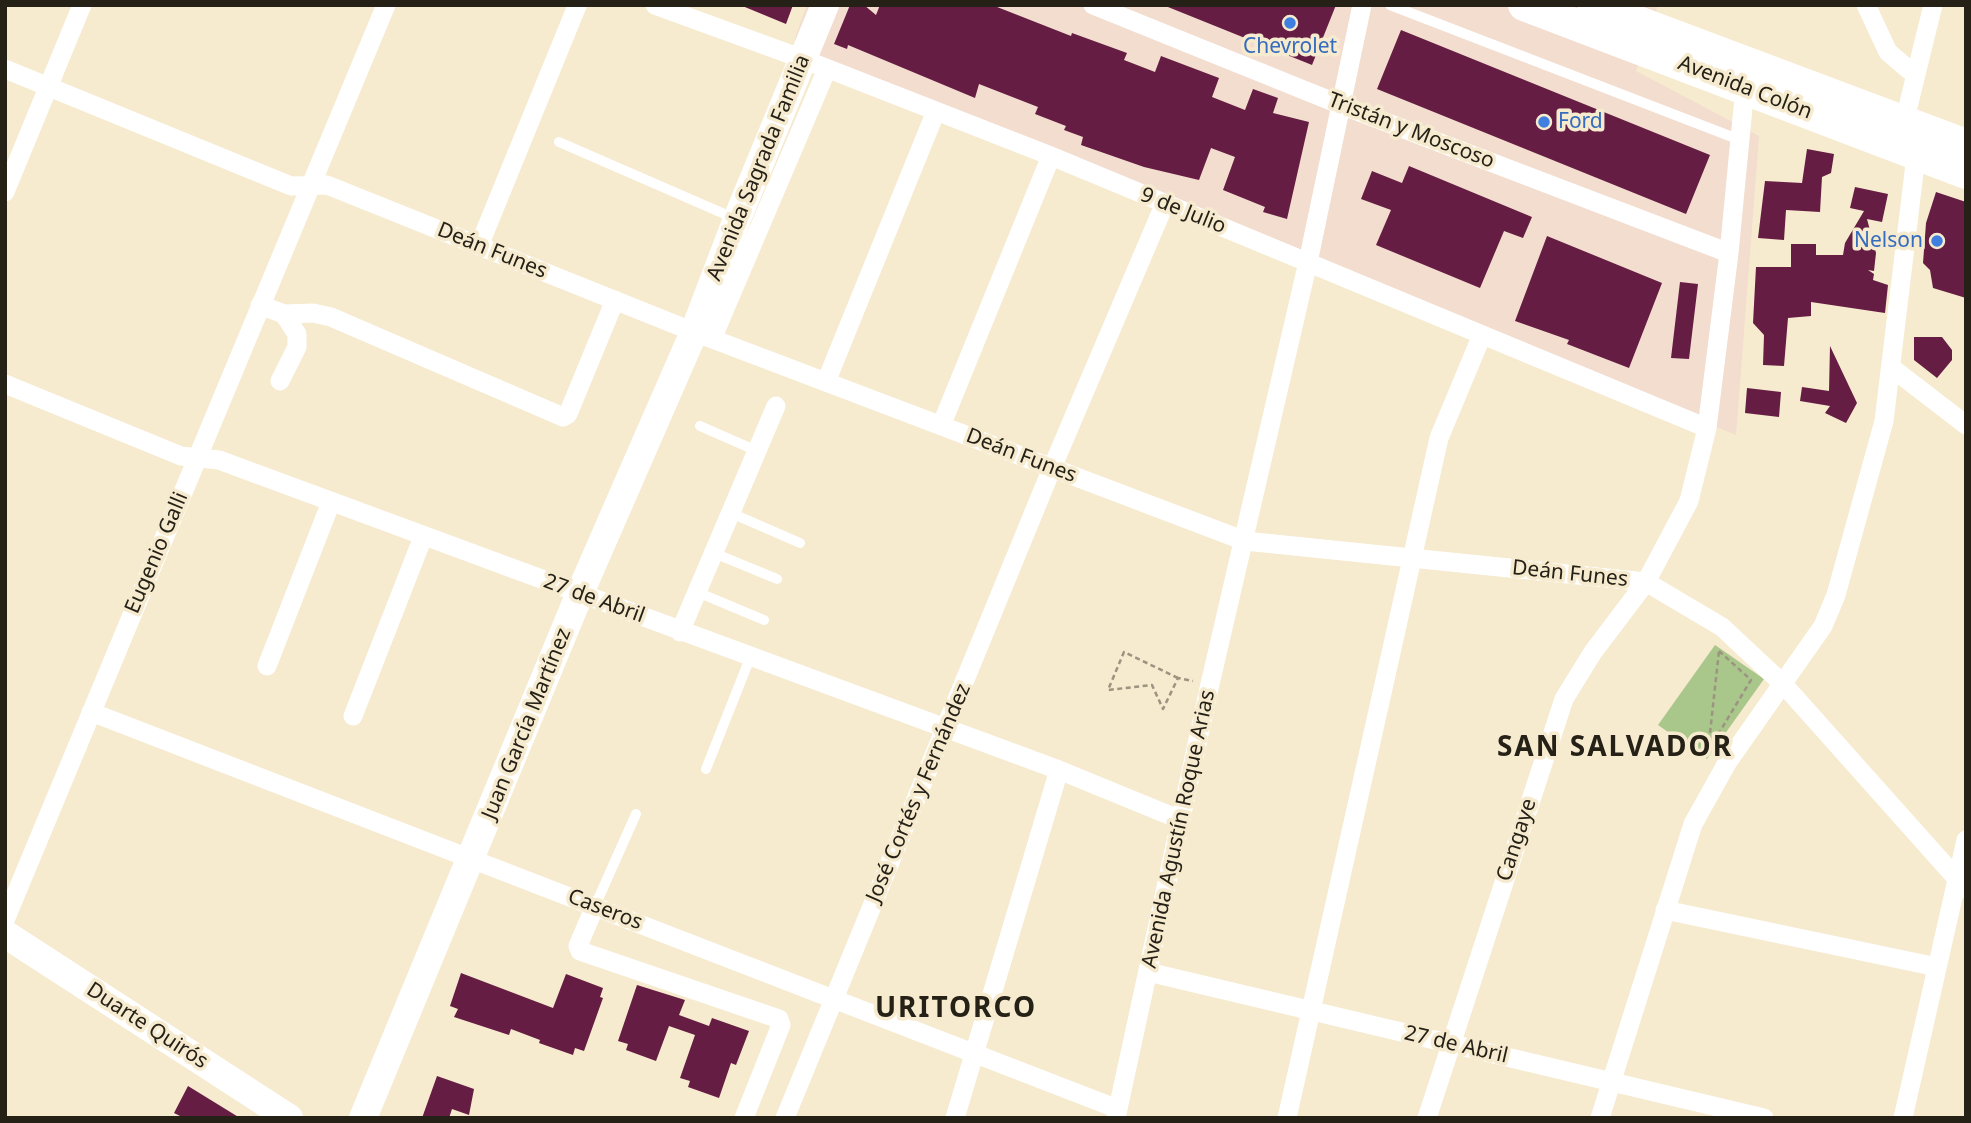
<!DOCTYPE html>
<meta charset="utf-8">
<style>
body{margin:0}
#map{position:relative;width:1971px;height:1123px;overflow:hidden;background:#f6eacf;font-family:"Noto Sans",sans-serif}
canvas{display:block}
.frame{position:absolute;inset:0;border:7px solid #252117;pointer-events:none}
</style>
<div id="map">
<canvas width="1971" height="1123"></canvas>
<div class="frame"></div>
</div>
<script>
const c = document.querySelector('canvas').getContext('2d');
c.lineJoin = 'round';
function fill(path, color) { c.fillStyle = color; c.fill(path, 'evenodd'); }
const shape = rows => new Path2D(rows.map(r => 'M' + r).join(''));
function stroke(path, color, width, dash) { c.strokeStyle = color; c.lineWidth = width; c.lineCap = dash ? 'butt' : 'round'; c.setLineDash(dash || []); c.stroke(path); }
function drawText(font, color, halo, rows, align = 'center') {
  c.font = font + ' "Noto Sans",sans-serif'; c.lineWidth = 7; c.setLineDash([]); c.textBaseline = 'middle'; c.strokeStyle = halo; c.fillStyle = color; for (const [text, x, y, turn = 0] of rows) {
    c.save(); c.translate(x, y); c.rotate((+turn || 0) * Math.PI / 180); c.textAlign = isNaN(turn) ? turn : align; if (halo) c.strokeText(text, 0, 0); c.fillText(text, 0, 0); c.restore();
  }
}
const industrial = shape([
 [807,5,1658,5,1636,71,1759,136,1736,435,803,59,795,38]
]);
const green = shape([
 [1715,645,1764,679,1707,759,1658,725]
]);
const building = shape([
 [740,5,793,5,786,24],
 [850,5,864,5,876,15,880,5,992,5,1071,36,1072,33,1127,53,1124,60,1155,72,1161,56,1219,78,1212,97,1245,110,1253,89,1278,98,1273,113,1309,122,1287,219,1263,212,1265,207,1223,190,1235,157,1211,148,1199,180,1144,167,1081,145,1083,137,1064,130,1066,126,1035,114,1038,107,979,84,975,98,848,45,847,49,834,44],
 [1163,5,1336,5,1312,65],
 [1401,30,1710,155,1686,214,1377,89],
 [1807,149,1834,154,1831,173,1822,177,1820,212,1786,210,1784,240,1758,238,1765,181,1802,183],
 [1409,166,1532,217,1523,238,1504,231,1480,288,1376,245,1391,210,1361,199,1372,171,1402,183],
 [1855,187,1888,194,1882,222,1867,219,1876,253,1874,271,1868,270,1874,274,1873,280,1888,285,1885,313,1811,302,1811,316,1788,318,1784,366,1763,365,1764,335,1753,323,1756,267,1791,267,1791,244,1816,244,1816,255,1843,255,1845,243,1864,211,1850,208],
 [1936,192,1966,202,1966,298,1933,288,1930,270,1923,263,1926,223],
 [1547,236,1662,283,1629,368,1567,344,1569,340,1515,321],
 [1680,282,1698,284,1689,359,1671,358],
 [1914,337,1942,337,1952,350,1952,360,1937,378,1914,360],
 [1830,346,1857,403,1846,423,1825,413,1830,406,1800,401,1802,387,1829,391],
 [1747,388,1781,392,1779,417,1745,413],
 [461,973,553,1008,566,974,603,988,600,997,603,998,584,1051,575,1048,573,1055,539,1043,540,1040,511,1029,509,1035,454,1017,458,1009,450,1006],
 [637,985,685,1000,679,1015,709,1026,712,1018,749,1031,736,1065,731,1063,719,1098,688,1087,690,1081,680,1078,695,1035,669,1026,656,1061,626,1050,628,1044,618,1041],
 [437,1076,474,1089,469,1115,452,1109,449,1118,422,1118],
 [188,1086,240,1118,184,1118,174,1113]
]);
const path = shape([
 [1719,651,1751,680,1708,751,1719,651],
 [1178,678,1124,652,1108,690,1152,685,1163,709,1178,678,1193,681]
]);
const lane = shape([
 [1390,5,1740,140],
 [559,142,736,219],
 [700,426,757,451],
 [731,513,800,543],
 [714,553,777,579],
 [697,592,764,620],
 [706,769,750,658],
 [595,906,636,814]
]);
const street = shape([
 [655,5,803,59,1051,156,1707,428],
 [1093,5,1341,105,1729,253],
 [1866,5,1888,52,1915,75],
 [5,69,291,186,327,185,694,332,1245,541,1646,582,1722,627,1784,685,1966,889],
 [1904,123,1933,5],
 [5,192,82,5],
 [479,246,577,6],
 [260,305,284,314,313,313,331,317,563,417,568,414,615,300],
 [712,339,827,69],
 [1892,368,1966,425],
 [280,381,297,347,297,334,284,314],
 [826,382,936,111],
 [5,384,181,456,219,460,1059,770,1181,820],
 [941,426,1051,156],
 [680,632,776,406],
 [267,666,331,502],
 [91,712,1118,1109],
 [353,716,423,537],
 [595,906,578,946,580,951,779,1019,781,1025,744,1118],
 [1665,910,1937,967],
 [5,920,386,5],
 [1148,972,1764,1118],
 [785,1118,1052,468,1165,203],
 [955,1118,1059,770],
 [1116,1118,1210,684,1308,262,1362,5],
 [1287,1118,1439,438,1482,335],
 [1427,1118,1564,699,1593,652,1646,582,1689,501,1707,428,1729,253,1745,87],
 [1600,1118,1693,824,1727,763,1823,626,1836,595,1884,421,1916,156],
 [1903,1118,1966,840]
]);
const secondary = shape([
 [5,934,289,1118],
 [363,1118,580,593,694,332,737,219,825,5]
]);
const primary = shape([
 [1524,5,1966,173],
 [1593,5,1966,145]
]);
const markers = [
 [1290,23,7,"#3f7fe0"],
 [1544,122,7,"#3f7fe0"],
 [1937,241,7,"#3f7fe0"]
];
const shopNames = [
 ["Chevrolet",1290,47],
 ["Ford",1558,122,"left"],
 ["Nelson",1923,241,"right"]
];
const streetNames = [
 ["Avenida Colón",1745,88,21],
 ["Tristán y Moscoso",1411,131,21],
 ["Avenida Sagrada Familia",759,168,-68],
 ["9 de Julio",1183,211,22],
 ["Deán Funes",492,251,22],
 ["Deán Funes",1021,456,21],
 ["Eugenio Galli",157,553,-67],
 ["Deán Funes",1570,574,6],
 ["27 de Abril",594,599,20],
 ["Juan García Martínez",527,724,-68],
 ["José Cortés y Fernández",919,793,-67],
 ["Avenida Agustín Roque Arias",1179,829,-78],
 ["Cangaye",1517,840,-72],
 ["Caseros",605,910,21],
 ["Duarte Quirós",147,1026,33],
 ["27 de Abril",1456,1045,13]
];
const districtNames = [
 ["SAN SALVADOR",1615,748],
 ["URITORCO",956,1009]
];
fill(industrial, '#f2ddcf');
fill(green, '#a9c68b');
fill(building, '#661d43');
stroke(path, '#9c9380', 2.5, [5, 3.5]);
stroke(lane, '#fff', 10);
stroke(street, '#fff', 19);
stroke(secondary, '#fff', 28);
stroke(primary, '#fff', 32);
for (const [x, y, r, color] of markers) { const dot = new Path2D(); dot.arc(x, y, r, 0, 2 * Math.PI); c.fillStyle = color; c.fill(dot); stroke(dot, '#f6eacf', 2.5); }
drawText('21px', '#366cbe', '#f6eacf', shopNames);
drawText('21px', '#252117', '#f6eacf', streetNames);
c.letterSpacing = '2px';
drawText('bold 28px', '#252117', '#f6eacf', districtNames);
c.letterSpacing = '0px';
</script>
